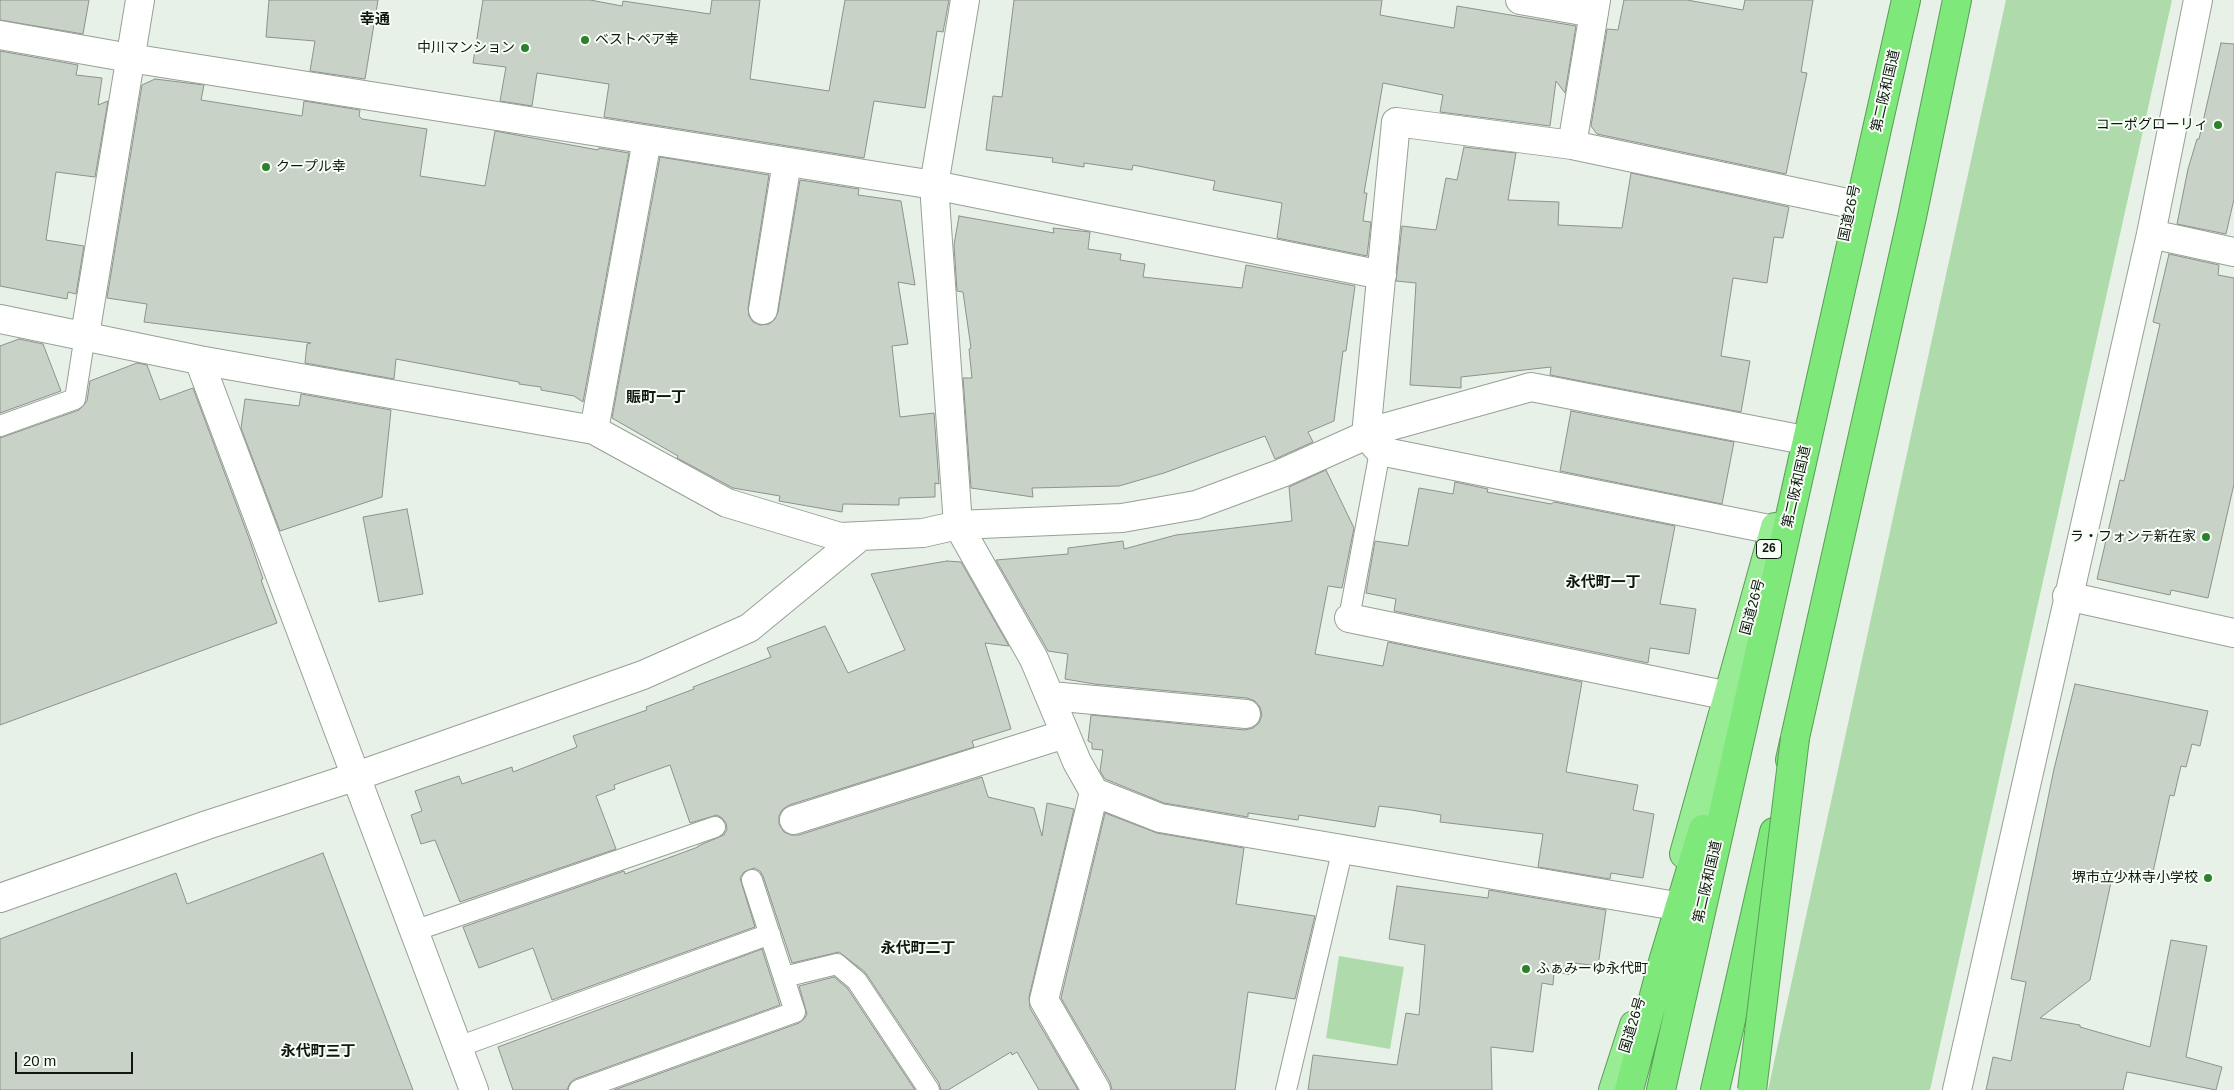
<!DOCTYPE html>
<meta charset="utf-8">
<style>
body{margin:0}
#map{position:relative;width:2234px;height:1090px;overflow:hidden;background:#e8f1e7;font-family:Arial,sans-serif}
canvas{display:block}
.scale{position:absolute;left:15px;top:1052px;width:118px;height:22px;box-sizing:border-box;border:2px solid #121612;border-top:0;padding-left:6px;font-size:15px;line-height:18px;white-space:nowrap;color:#121612;-webkit-text-stroke:4px #f5fff4;paint-order:stroke}
</style>
<div id="map">
<canvas width="2234" height="1090"></canvas>
<div class="scale">20 m</div>
</div>
<script>
const c = document.querySelector('canvas').getContext('2d');
c.lineJoin = 'round';
function fill(path, color) { c.fillStyle = color; c.fill(path, 'evenodd'); }
const shape = rows => new Path2D(rows.map(r => 'M' + r).join(''));
function stroke(path, color, width, dash) { c.strokeStyle = color; c.lineWidth = width; c.lineCap = dash ? 'butt' : 'round'; c.setLineDash(dash || []); c.stroke(path); }
function drawText(font, color, halo, rows, align = 'center') {
  c.font = font + ' Arial,"Noto Sans JP",sans-serif'; c.lineWidth = 4; c.setLineDash([]); c.textBaseline = 'middle'; c.strokeStyle = halo; c.fillStyle = color; for (const [text, x, y, turn = 0] of rows) {
    c.save(); c.translate(x, y); c.rotate((+turn || 0) * Math.PI / 180); c.textAlign = isNaN(turn) ? turn : align; if (halo) c.strokeText(text, 0, 0); c.fillText(text, 0, 0); c.restore();
  }
}
const green = shape([
 [2006,0,2172,0,1930,1090,1768,1090],
 [1339,956,1404,967,1390,1049,1326,1038]
]);
const building = shape([
 [0,0,89,0,83,34,0,20,0,0],
 [269,0,378,0,365,79,310,71,315,41,266,37,269,0],
 [483,0,590,0,622,6,623,1,710,14,712,0,760,0,750,79,829,91,845,0,949,0,943,32,937,31,925,108,874,101,864,158,604,117,609,84,537,73,532,106,500,101,506,67,473,63,483,0],
 [1014,0,1382,0,1380,15,1454,28,1457,6,1576,26,1565,93,1556,81,1550,126,1440,112,1443,95,1383,83,1364,193,1367,193,1363,221,1371,222,1367,256,1277,238,1282,203,1213,190,1215,181,1133,165,1132,170,1084,163,1084,167,1052,162,1053,158,986,150,993,96,1002,97,1014,0],
 [1624,0,1687,0,1743,10,1745,0,1813,0,1801,72,1807,73,1786,174,1597,134,1591,126,1607,29,1618,30,1624,0],
 [2221,43,2234,44,2234,199,2226,234,2177,224,2188,169,2197,139,2199,139,2221,43],
 [0,51,78,65,76,75,102,78,98,105,108,101,95,177,56,172,46,240,84,246,76,294,68,292,67,299,0,286,0,51],
 [155,79,204,85,201,100,302,116,304,101,360,110,359,116,362,119,427,129,420,176,485,186,495,131,598,150,599,148,629,153,583,402,574,396,541,390,541,387,519,384,519,382,396,359,394,379,305,363,307,344,311,343,144,322,147,304,107,298,142,85,155,79],
 [1464,147,1516,153,1508,200,1559,202,1558,225,1622,228,1631,173,1789,207,1783,238,1774,237,1767,283,1733,278,1721,356,1750,361,1741,412,1550,375,1551,367,1461,377,1461,388,1410,385,1416,283,1396,281,1402,226,1436,230,1446,178,1457,180,1464,147],
 [660,157,769,175,748,308,749,316,753,322,760,325,769,324,775,319,778,312,800,180,859,189,858,195,901,201,915,285,898,282,908,344,892,346,900,417,934,413,939,484,935,483,935,497,899,498,899,505,843,504,842,512,779,501,780,496,733,488,677,458,678,456,612,418,660,157],
 [959,216,1054,233,1053,228,1090,232,1088,249,1121,254,1120,260,1145,264,1143,277,1242,288,1246,265,1355,286,1346,351,1343,351,1334,421,1308,432,1313,442,1275,459,1265,436,1164,473,1119,486,1032,488,1033,497,971,488,963,378,972,378,969,349,971,348,963,292,957,291,954,245,959,216],
 [2169,254,2219,265,2218,275,2234,278,2234,484,2208,598,2171,590,2170,595,2097,579,2120,480,2124,481,2160,324,2153,322,2169,254],
 [19,339,43,344,61,391,0,413,0,346,19,339],
 [137,363,147,365,160,400,193,388,250,541,263,579,261,580,277,623,0,725,0,438,79,410,87,401,90,381,137,363],
 [301,394,391,410,382,497,280,531,241,428,245,399,299,406,301,394],
 [1571,411,1734,442,1722,504,1560,471,1571,411],
 [1326,470,1354,528,1342,588,1328,586,1315,654,1383,666,1388,642,1582,682,1566,772,1638,785,1633,810,1654,814,1643,878,1611,873,1610,879,1538,867,1543,834,1440,822,1441,815,1411,810,1379,806,1375,827,1299,815,1298,820,1248,813,1248,817,1164,803,1105,779,1100,771,1103,750,1092,749,1092,743,1088,741,1091,715,1245,730,1253,728,1259,723,1262,715,1260,707,1255,701,1247,698,1094,684,1065,679,1068,654,1048,651,996,560,1068,554,1068,548,1123,541,1124,549,1176,535,1292,521,1289,487,1326,470],
 [1455,482,1488,489,1487,492,1551,504,1554,502,1675,526,1660,604,1696,609,1689,654,1650,648,1648,663,1394,611,1396,599,1366,593,1375,541,1408,546,1419,488,1453,494,1455,482],
 [407,509,423,594,379,602,363,517,407,509],
 [947,561,961,562,1009,646,985,643,1011,729,972,741,974,747,789,805,782,810,779,816,779,824,784,832,791,835,799,835,982,777,988,797,1034,808,1042,836,1047,803,1074,809,1029,997,1030,1008,1078,1090,1039,1090,1017,1052,1012,1055,1011,1052,948,1090,941,1090,939,1083,865,972,839,952,792,963,763,876,760,871,754,868,744,872,740,878,755,927,552,1000,533,948,479,968,463,927,624,871,625,874,698,847,698,846,724,835,727,829,726,823,722,818,717,815,690,823,670,765,614,785,615,789,596,796,616,849,460,902,435,840,421,844,411,815,422,811,415,791,459,776,462,784,512,767,513,772,577,747,573,736,647,710,646,707,694,689,693,687,771,657,767,648,825,626,848,673,905,650,871,574,947,561],
 [2075,684,2208,711,2200,746,2192,744,2186,767,2181,766,2174,796,2170,795,2151,881,2113,873,2090,980,2040,1018,2080,1025,2080,1027,2150,1047,2171,940,2207,946,2186,1057,2222,1067,2216,1090,2127,1072,2123,1090,1986,1090,1993,1057,2011,1061,2026,982,2011,979,2054,769,2075,684],
 [1105,813,1157,833,1244,848,1236,904,1315,916,1295,999,1248,992,1235,1090,1112,1090,1110,1082,1061,998,1105,813],
 [323,853,413,1090,0,1090,0,939,176,873,187,904,323,853],
 [1397,886,1488,898,1489,890,1606,910,1598,966,1574,963,1573,975,1554,972,1553,985,1542,983,1533,1052,1491,1047,1492,1090,1308,1090,1313,1055,1397,1065,1406,1013,1419,1015,1425,945,1389,939,1397,886],
 [762,949,780,1005,575,1079,570,1083,567,1090,513,1090,498,1047,762,949],
 [834,977,848,989,915,1090,614,1090,799,1023,804,1019,807,1014,799,986,834,977]
]);
const service = shape([
 [0,426,75,399,85,335],
 [1349,618,1380,451],
 [414,931,715,827],
 [784,977,837,964,857,981,929,1090],
 [458,1047,770,934],
 [579,1090,795,1012,752,880],
 [1286,1090,1343,848]
]);
const minor = shape([
 [965,0,934,185,958,525,1034,659,1077,762,1094,792,1160,818,1670,905],
 [1520,0,1594,13],
 [0,35,130,58,934,185,1382,275],
 [1572,145,1596,0],
 [2151,234,2234,252],
 [763,310,787,162],
 [0,319,199,360,594,430,727,503,840,537,923,533,958,525,1122,518,1196,505,1282,473,1380,429,1531,387,1799,439],
 [85,335,140,0],
 [199,360,474,1090],
 [594,430,647,140],
 [1774,530,1380,451,1366,435,1396,122,1572,145,1852,204],
 [2067,596,2234,633],
 [1349,618,1729,696],
 [1051,696,1246,714],
 [1094,792,1044,1000,1096,1090],
 [794,820,1065,734],
 [0,898,207,825,357,776,643,675,749,628,861,536],
 [1957,1090,2151,234,2198,0]
]);
const trunk = shape([
 [1684,854,1775,527],
 [1613,1090,1634,1025]
]);
const motorway = shape([
 [1790,760,1912,217,1957,0],
 [1629,1090,1662,965,1703,829],
 [1661,1090,1906,0],
 [1715,1090,1774,832]
]);
const motorwayBridge = shape([
 [1752,1090,1795,738]
]);
const markers = [
 [585,40,5,"#2d802d"],
 [525,48,5,"#2d802d"],
 [2218,125,5,"#2d802d"],
 [266,167,5,"#2d802d"],
 [2206,537,5,"#2d802d"],
 [2208,878,5,"#2d802d"],
 [1526,969,5,"#2d802d"]
];
const shields = [
 [1769,549,25]
];
const shieldNames = [
 ["26",1769,549]
];
const poiNames = [
 ["ベストペア幸",595,40,"left"],
 ["中川マンション",515,48],
 ["コーポグローリィ",2208,125],
 ["クープル幸",276,167,"left"],
 ["ラ・フォンテ新在家",2196,537],
 ["堺市立少林寺小学校",2198,878],
 ["ふぁみーゆ永代町",1536,969,"left"]
];
const streetNames = [
 ["第二阪和国道",1886,91,-77],
 ["国道26号",1850,213,-78],
 ["第二阪和国道",1797,487,-77],
 ["国道26号",1753,607,-75],
 ["第二阪和国道",1708,882,-77],
 ["国道26号",1633,1025,-73]
];
const neighbourhoodNames = [
 ["幸通",375,20],
 ["賑町一丁",656,398],
 ["永代町一丁",1603,583],
 ["永代町二丁",918,949],
 ["永代町三丁",318,1052]
];
fill(green, '#afdaac');
fill(building, '#c8d2c7');
stroke(building, '#8b938a', 1);
stroke(service, '#97a096', 22);
stroke(minor, '#97a096', 30);
stroke(trunk, '#589e56', 30);
stroke(motorway, '#589e56', 30);
stroke(service, '#fff', 20);
stroke(minor, '#fff', 28);
stroke(trunk, '#98ec94', 28);
stroke(motorway, '#7ee87a', 28);
stroke(motorwayBridge, '#589e56', 30, []);
stroke(motorwayBridge, '#7ee87a', 28);
for (const [x, y, r, color] of markers) { const dot = new Path2D(); dot.arc(x, y, r, 0, 2 * Math.PI); c.fillStyle = color; c.fill(dot); stroke(dot, '#f5fff4', 2); }
for (const [x, y, w] of shields) { const box = new Path2D(); box.roundRect(x - w / 2, y - 9.5, w, 19, 4); c.fillStyle = '#f5fff4'; c.fill(box); stroke(box, '#121612', 1); }
drawText('bold 12px', '#121612', null, shieldNames);
drawText('14px', '#121612', '#f5fff4', poiNames, 'right');
drawText('14px', '#121612', '#f5fff4', streetNames);
drawText('bold 15px', '#121612', '#f5fff4', neighbourhoodNames);
</script>
